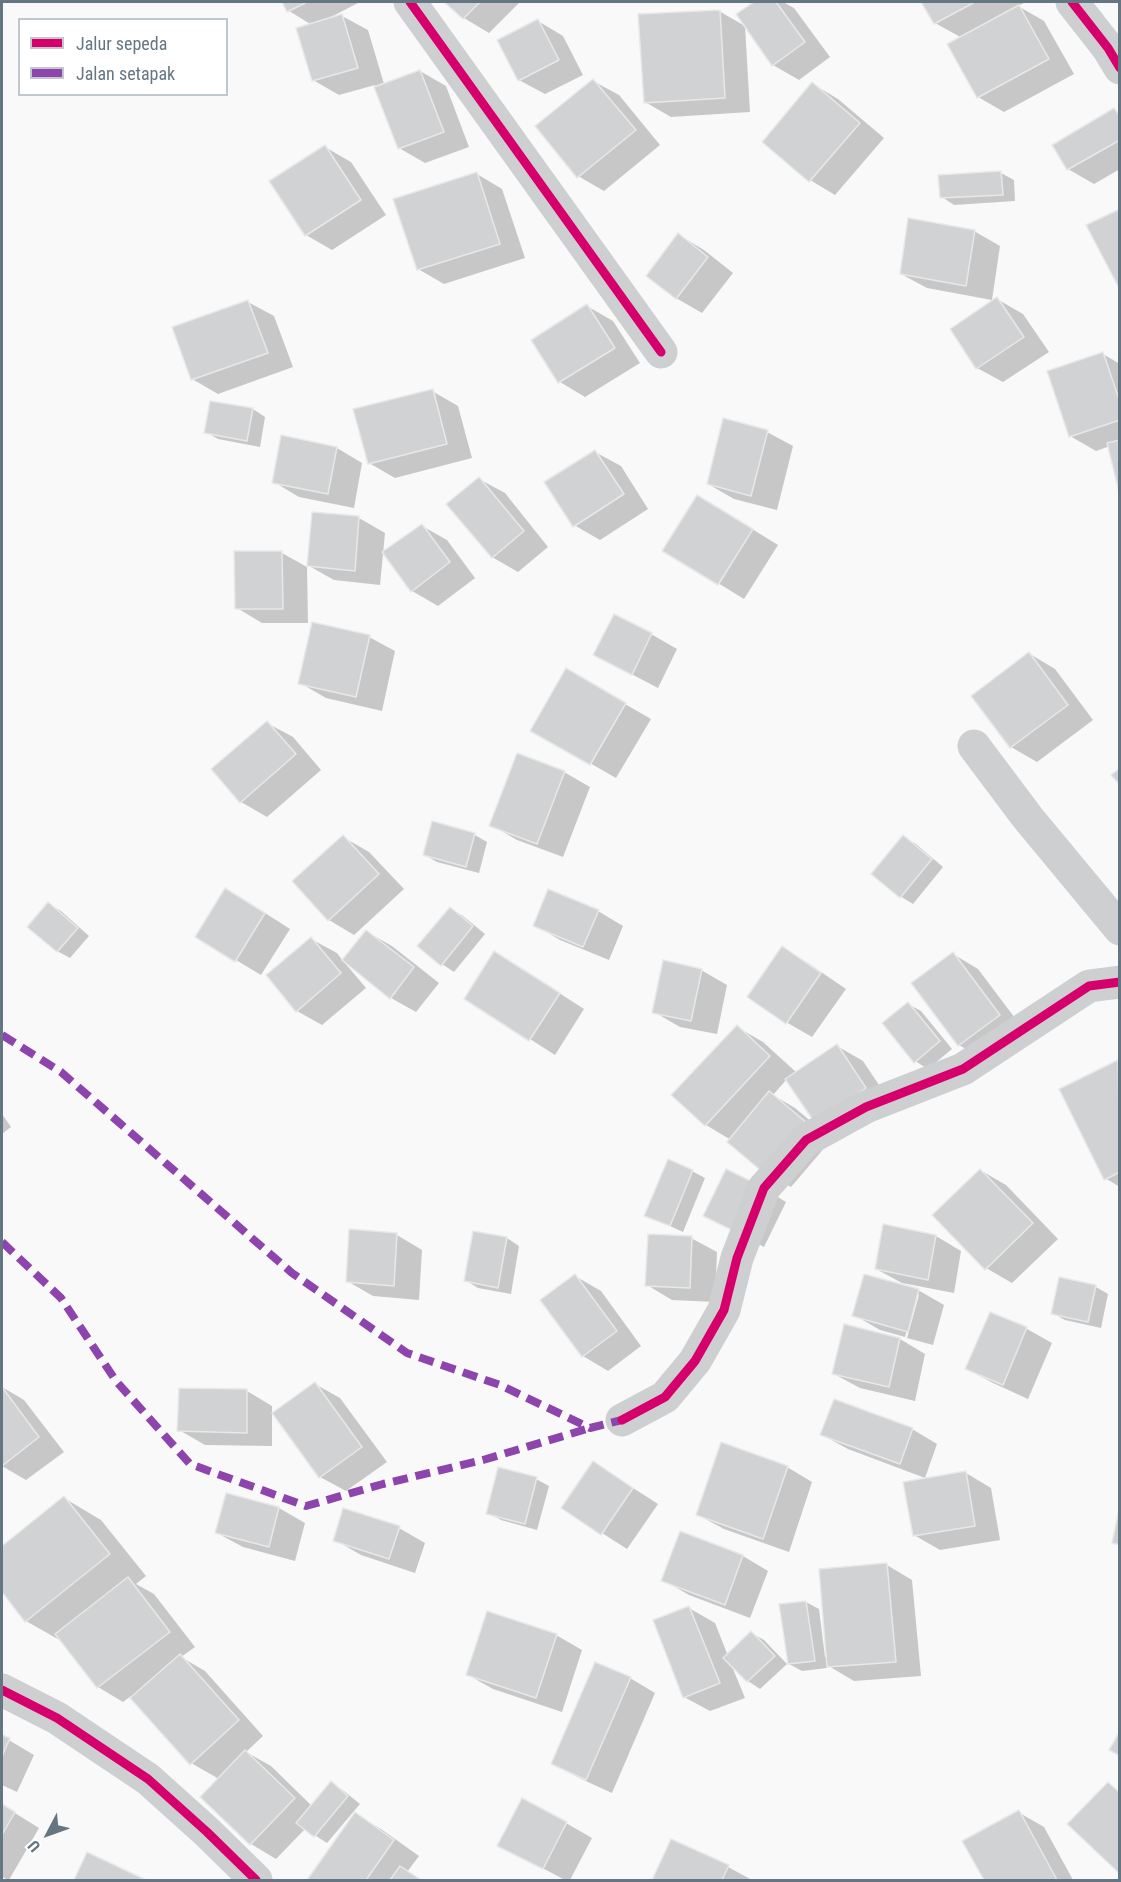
<!DOCTYPE html>
<style>
body{margin:0}
#map{position:relative;width:1121px;height:1882px;overflow:hidden;background:#f9f9f9;font-family:"Roboto Condensed",sans-serif}
canvas{display:block}
.frame{position:absolute;inset:0;border:3px solid #657683;pointer-events:none}
.legend{position:absolute;left:18px;top:18px;width:210px;height:78px;box-sizing:border-box;background:#fff;border:2px solid #c1c8cd;margin:0;padding:8px 10px;list-style:none;font-size:18px;color:#657683}
.legend li{display:flex;align-items:center;gap:12px;height:30px}
.legend b{width:30px;border:2px solid #c1c8cd}
.north{position:absolute;left:18px;top:1804px;width:60px;height:60px;-webkit-text-stroke:4px #fff;paint-order:stroke;rotate:229deg;font-size:16px;font-weight:700;line-height:24px;text-align:center;color:#657683}
.north::after{content:'';display:block;margin:auto;width:21px;height:27px;background:#657683;clip-path:polygon(50% 0,100% 100%,50% 72%,0 100%)}
</style>
<div id="map">
<canvas width="1121" height="1882"></canvas>
<div class="frame"></div>
<ul class="legend">
<li><b style="height:8px;background:#d6006c"></b>Jalur sepeda</li>
<li><b style="height:8px;background:#8e44ad"></b>Jalan setapak</li>
</ul>
<div class="north">U</div>
</div>
<script>
const c = document.querySelector('canvas').getContext('2d');
c.lineJoin = 'round';
function fill(path, color) { c.fillStyle = color; c.fill(path, 'evenodd'); }
const shape = rows => new Path2D(rows.map(r => 'M' + r).join(''));
function stroke(path, color, width, dash) { c.strokeStyle = color; c.lineWidth = width; c.lineCap = dash ? 'butt' : 'round'; c.setLineDash(dash || []); c.stroke(path); }
const shadow = shape([
 [283,2,360,2,329,18,329,19,342,16,368,30,384,84,420,71,446,86,469,147,425,163,399,148,375,85,339,95,313,80,312,25,289,11],
 [446,2,520,2,489,33,464,18],
 [757,2,783,2,794,8,830,57,799,80,773,65,738,15],
 [923,2,1026,2,1018,6,1044,21,1074,74,1004,112,978,97,962,38,935,23],
 [719,11,745,26,750,112,671,117,645,102],
 [538,21,563,36,583,75,545,94,519,80],
 [593,81,619,95,660,145,604,191,578,176],
 [813,84,838,99,884,138,835,195,810,180],
 [1114,110,1120,113,1120,169,1094,184,1068,169],
 [325,147,351,162,386,215,332,250,306,235,271,181],
 [1001,173,1014,180,1015,201,954,205,942,197],
 [477,174,502,189,525,258,444,284,418,269],
 [974,231,1000,246,992,300,927,288,901,274],
 [679,235,704,250,733,273,702,313,676,298],
 [997,299,1023,314,1049,352,1003,382,977,368],
 [248,302,274,316,293,367,218,394,192,379],
 [587,306,613,321,640,363,585,397,560,382,534,340],
 [1103,354,1120,364,1120,486,1110,446,1096,451,1070,436],
 [432,391,458,406,472,458,395,478,369,463],
 [253,409,265,417,260,447,218,439,206,432],
 [767,432,793,446,777,510,734,499,708,484],
 [337,448,362,463,354,508,299,497,274,482],
 [595,452,621,466,648,509,600,540,574,525],
 [479,479,505,493,548,547,518,572,492,557],
 [723,511,778,545,744,599,664,550],
 [313,514,359,518,385,533,380,585,334,580,309,566],
 [422,526,447,540,475,578,438,606,412,591],
 [282,553,307,567,308,623,262,623,237,608],
 [651,634,677,649,658,688,595,655],
 [369,637,395,651,382,711,326,698,300,683],
 [1030,654,1055,669,1093,720,1037,762,1011,747],
 [566,670,651,719,616,778,532,730],
 [267,723,293,737,321,770,267,817,241,802],
 [564,772,590,787,563,857,517,840,491,825],
 [433,823,475,835,487,842,479,873,437,862,425,855],
 [343,837,369,852,404,889,354,935,329,920],
 [903,837,916,844,943,867,913,904,900,896],
 [48,904,61,911,89,936,70,958,57,951],
 [251,904,290,929,261,975,236,960],
 [450,908,463,916,485,934,454,972,442,964],
 [598,911,623,926,609,960,560,940,535,925],
 [367,932,392,946,439,983,416,1012,391,998,346,962,345,963,366,988,322,1025,297,1011,311,939,337,953,343,961],
 [783,948,808,963,846,989,812,1037,786,1022],
 [953,954,978,969,1024,1030,985,1060,959,1045,913,983],
 [520,968,584,1009,555,1055,466,998],
 [701,970,727,985,717,1034,680,1027,654,1012],
 [908,1004,921,1011,952,1049,928,1069,915,1061],
 [737,1027,763,1042,797,1073,837,1046,863,1061,891,1103,787,1079,773,1095,795,1108,832,1139,791,1187,766,1172,731,1140,706,1125,673,1095],
 [1118,1061,1120,1062,1120,1187,1105,1178,1061,1089],
 [2,1114,11,1127,2,1134],
 [980,1170,1006,1185,1058,1239,1012,1283,986,1268],
 [692,1171,705,1178,683,1232,646,1215],
 [761,1187,786,1202,764,1247,705,1215],
 [884,1226,936,1236,961,1251,954,1293,902,1283,876,1269],
 [397,1235,422,1250,419,1300,373,1296,347,1281],
 [507,1238,519,1246,511,1294,478,1288,465,1280],
 [691,1238,717,1252,715,1302,672,1300,647,1285],
 [575,1276,601,1291,641,1346,608,1371,583,1356],
 [1060,1279,1096,1287,1108,1294,1101,1328,1065,1320,1052,1313],
 [918,1290,944,1305,933,1345,907,1338,919,1295,916,1295,905,1337,880,1330,854,1315],
 [991,1314,1027,1329,1052,1343,1028,1399,993,1383,967,1369],
 [900,1339,925,1354,915,1401,860,1388,834,1374],
 [315,1384,340,1398,387,1462,346,1491,320,1477],
 [2,1387,24,1400,64,1452,26,1480,2,1466],
 [247,1391,272,1406,272,1446,205,1445,179,1430],
 [912,1429,937,1444,925,1478,848,1449,822,1435],
 [594,1463,658,1504,627,1549,563,1508],
 [787,1467,812,1482,789,1552,724,1529,698,1515],
 [966,1473,991,1488,1000,1540,940,1550,914,1535],
 [536,1479,549,1486,537,1530,501,1520,488,1513],
 [227,1495,279,1508,305,1523,295,1561,243,1547,217,1533],
 [64,1498,101,1520,146,1576,136,1584,154,1594,195,1647,181,1657,205,1671,263,1736,246,1752,271,1766,312,1806,331,1783,344,1791,360,1804,327,1843,305,1829,276,1859,251,1844,219,1779,191,1763,131,1696,123,1702,98,1687,63,1642,26,1621,2,1590,2,1548],
 [399,1528,425,1543,415,1573,361,1555,335,1540],
 [681,1533,743,1556,768,1571,750,1618,689,1595,663,1580],
 [887,1565,912,1580,921,1676,854,1681,827,1665,827,1668,802,1671,789,1664,806,1602,819,1609,825,1657,828,1656],
 [689,1608,715,1623,728,1656,751,1633,764,1640,787,1664,760,1689,748,1681,731,1664,745,1698,710,1711,684,1697],
 [556,1635,582,1650,562,1712,493,1689,468,1675],
 [630,1678,655,1693,612,1793,579,1778,553,1763],
 [2,1736,34,1755,17,1792,2,1785],
 [2,1805,39,1828,9,1880,2,1877],
 [1018,1812,1044,1827,1073,1880,986,1880,964,1841],
 [355,1814,381,1829,419,1856,407,1872,422,1880,309,1880],
 [566,1823,592,1838,570,1880,565,1880,499,1845],
 [672,1841,728,1867,752,1880,653,1880],
 [88,1854,143,1880,76,1880]
]);
const building = shape([
 [282,2,307,2,287,12,282,2],
 [444,2,480,2,463,19,444,2],
 [754,2,776,2,805,42,772,66,736,14,754,2],
 [921,2,975,2,934,24,921,2],
 [1019,5,1049,59,977,98,947,44,1019,5],
 [720,10,725,98,644,103,638,14,720,10],
 [342,14,358,68,312,81,296,28,342,14],
 [538,19,559,60,518,81,497,40,538,19],
 [420,70,444,132,398,149,374,87,420,70],
 [593,79,636,130,577,178,535,126,593,79],
 [812,82,860,123,809,182,762,142,812,82],
 [1114,108,1120,117,1120,140,1067,170,1052,145,1114,108],
 [325,145,361,200,305,236,269,181,325,145],
 [1001,171,1003,195,940,198,938,175,1001,171],
 [477,172,500,244,417,270,393,199,477,172],
 [1120,209,1120,290,1086,225,1120,209],
 [908,218,975,230,966,286,900,274,908,218],
 [678,233,708,257,676,299,646,276,678,233],
 [997,297,1024,337,976,369,950,329,997,297],
 [248,300,268,353,191,380,172,327,248,300],
 [587,304,615,348,558,383,531,340,587,304],
 [1103,352,1120,402,1120,420,1069,437,1047,371,1103,352],
 [433,389,447,444,368,464,353,409,433,389],
 [210,401,253,408,247,441,204,433,210,401],
 [723,418,768,430,751,496,707,484,723,418],
 [281,435,337,447,328,494,272,483,281,435],
 [1120,440,1120,492,1119,492,1107,443,1120,440],
 [595,450,624,494,573,527,544,482,595,450],
 [479,477,524,531,492,558,446,504,479,477],
 [697,495,753,529,718,585,662,551,697,495],
 [312,512,359,516,355,571,307,566,312,512],
 [422,524,450,562,411,592,382,552,422,524],
 [234,551,282,551,283,609,235,609,234,551],
 [614,614,652,633,632,675,593,655,614,614],
 [312,622,370,635,356,697,298,684,312,622],
 [1029,652,1068,705,1010,748,971,696,1029,652],
 [566,668,626,703,590,765,530,731,566,668],
 [267,721,296,754,240,803,211,769,267,721],
 [517,753,565,771,537,844,489,826,517,753],
 [1120,768,1120,785,1111,775,1120,768],
 [432,821,475,833,466,867,423,855,432,821],
 [343,835,379,874,328,921,292,881,343,835],
 [903,835,932,859,900,898,871,874,903,835],
 [225,888,265,913,235,962,195,937,225,888],
 [548,889,599,910,583,947,533,926,548,889],
 [48,902,78,928,57,952,27,927,48,902],
 [450,907,473,926,441,966,417,946,450,907],
 [366,930,414,967,390,999,342,960,366,930],
 [311,937,341,973,296,1012,266,975,311,937],
 [782,946,821,973,786,1024,747,997,782,946],
 [494,951,560,993,529,1041,464,999,494,951],
 [953,952,1000,1015,958,1046,911,983,953,952],
 [663,960,702,969,691,1021,652,1013,663,960],
 [908,1002,940,1041,914,1063,882,1023,908,1002],
 [737,1025,770,1056,705,1126,671,1095,737,1025],
 [837,1044,866,1088,815,1123,785,1079,837,1044],
 [1118,1060,1120,1172,1104,1180,1059,1089,1118,1060],
 [769,1091,807,1123,765,1174,727,1142,769,1091],
 [668,1159,693,1170,670,1226,644,1216,668,1159],
 [726,1169,761,1186,738,1233,703,1216,726,1169],
 [980,1169,1033,1223,985,1270,932,1215,980,1169],
 [883,1224,936,1235,928,1280,875,1269,883,1224],
 [349,1229,397,1233,394,1286,346,1282,349,1229],
 [473,1231,507,1237,498,1288,464,1281,473,1231],
 [648,1234,692,1236,690,1288,645,1286,648,1234],
 [575,1274,617,1331,582,1357,540,1300,575,1274],
 [864,1274,919,1289,908,1332,852,1316,864,1274],
 [1059,1277,1096,1285,1088,1322,1051,1314,1059,1277],
 [990,1312,1027,1327,1003,1385,965,1369,990,1312],
 [844,1324,900,1338,889,1387,832,1374,844,1324],
 [315,1382,362,1447,319,1478,272,1413,315,1382],
 [2,1387,39,1437,2,1466,2,1387],
 [179,1388,247,1389,247,1433,177,1431,179,1388],
 [834,1399,913,1428,900,1464,820,1435,834,1399],
 [721,1442,788,1466,763,1539,696,1515,721,1442],
 [593,1461,633,1488,601,1535,561,1508,593,1461],
 [498,1467,537,1477,525,1524,486,1514,498,1467],
 [966,1471,975,1526,913,1536,903,1482,966,1471],
 [226,1493,279,1507,269,1547,215,1533,226,1493],
 [64,1496,110,1554,25,1622,2,1592,2,1546,64,1496],
 [1120,1505,1120,1545,1112,1543,1120,1505],
 [343,1508,400,1526,389,1559,333,1541,343,1508],
 [680,1531,743,1555,725,1605,661,1581,680,1531],
 [887,1563,896,1662,827,1667,819,1569,887,1563],
 [128,1577,170,1632,97,1688,55,1634,128,1577],
 [806,1601,815,1661,788,1664,779,1604,806,1601],
 [689,1606,720,1683,683,1698,653,1620,689,1606],
 [487,1611,557,1634,536,1698,466,1675,487,1611],
 [751,1631,775,1656,747,1682,723,1658,751,1631],
 [180,1654,239,1720,190,1765,130,1698,180,1654],
 [595,1662,631,1677,586,1780,551,1764,595,1662],
 [1120,1731,1120,1756,1109,1750,1120,1731],
 [2,1735,10,1738,2,1756,2,1735],
 [245,1750,295,1798,250,1845,200,1797,245,1750],
 [331,1781,348,1796,314,1837,296,1823,331,1781],
 [1108,1782,1120,1793,1120,1874,1067,1824,1108,1782],
 [522,1798,567,1822,543,1869,497,1846,522,1798],
 [2,1804,15,1812,2,1835,2,1804],
 [1019,1810,1057,1880,984,1880,962,1841,1019,1810],
 [355,1812,394,1840,366,1880,307,1880,355,1812],
 [671,1839,729,1865,722,1880,652,1880,671,1839],
 [87,1852,146,1880,74,1880,87,1852],
 [400,1866,421,1880,390,1880,400,1866]
]);
const minor = shape([
 [410,2,661,352],
 [1072,2,1108,48,1120,68],
 [974,746,1028,818,1120,929],
 [622,1420,665,1397,695,1361,724,1310,737,1258,764,1188,806,1140,866,1107,963,1069,1089,986,1120,982],
 [2,1690,57,1718,148,1779,207,1832,256,1880]
]);
const quiet = shape([
 [2,1035,61,1072,292,1273,407,1353,500,1385,590,1428,622,1420],
 [2,1242,61,1298,116,1381,190,1464,306,1506,383,1484,483,1460,590,1428]
]);
const cycleway = shape([
 [410,2,661,352],
 [1072,2,1108,48,1120,68],
 [622,1420,665,1397,695,1361,724,1310,737,1258,764,1188,806,1140,866,1107,963,1069,1089,986,1120,982],
 [2,1690,57,1718,148,1779,207,1832,256,1880]
]);
fill(shadow, '#0003');
fill(building, '#d0d2d3');
stroke(building, '#e8e8e8', 1.5);
stroke(minor, '#cecfd0', 33);
stroke(quiet, '#8e44ad', 8, [15, 8]);
stroke(cycleway, '#d6006c', 9);
</script>
